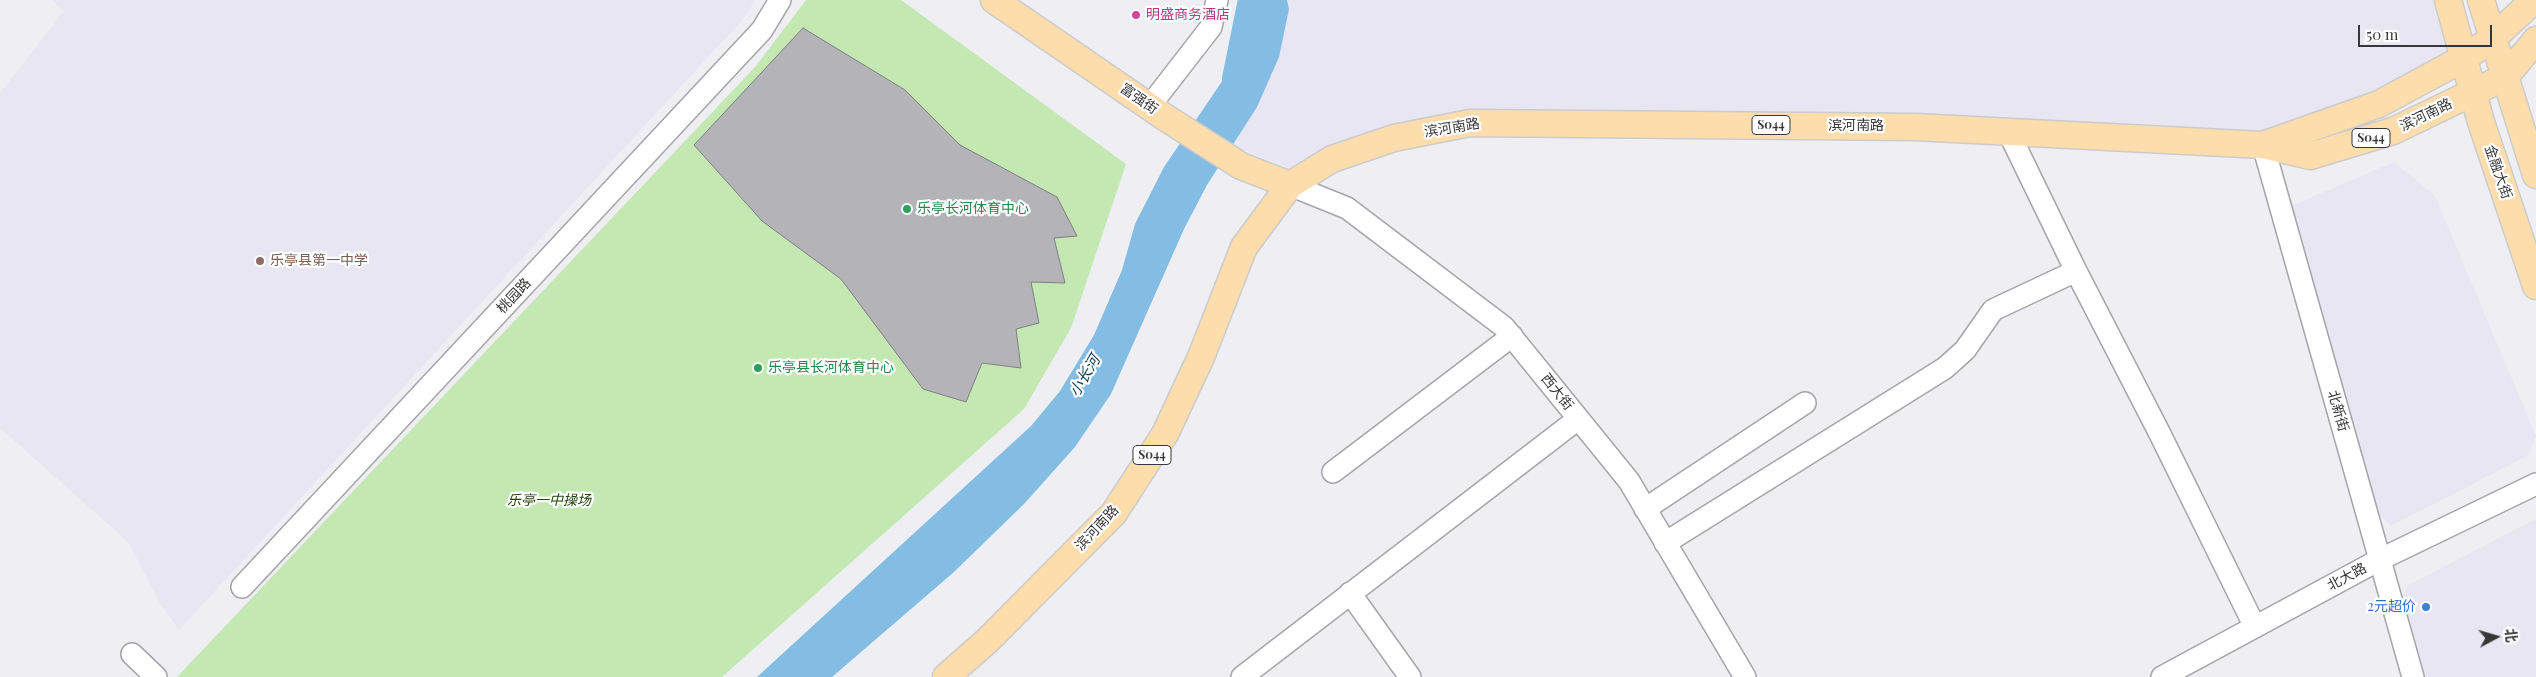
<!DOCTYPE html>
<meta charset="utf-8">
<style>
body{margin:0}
#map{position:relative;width:2536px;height:677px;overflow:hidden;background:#efeff3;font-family:"Playfair Display","Noto Sans SC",serif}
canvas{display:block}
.north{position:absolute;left:2471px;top:612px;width:50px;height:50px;-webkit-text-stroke:4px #fff;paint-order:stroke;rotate:84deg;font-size:14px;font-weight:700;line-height:20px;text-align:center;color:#373739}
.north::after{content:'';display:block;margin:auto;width:18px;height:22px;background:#373739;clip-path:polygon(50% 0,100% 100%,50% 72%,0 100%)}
.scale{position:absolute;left:2358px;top:25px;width:134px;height:22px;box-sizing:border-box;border:2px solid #373739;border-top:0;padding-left:6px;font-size:15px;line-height:18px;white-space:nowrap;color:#373739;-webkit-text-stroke:4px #fff;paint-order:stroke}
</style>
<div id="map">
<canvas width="2536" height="677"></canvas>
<div class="north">北</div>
<div class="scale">50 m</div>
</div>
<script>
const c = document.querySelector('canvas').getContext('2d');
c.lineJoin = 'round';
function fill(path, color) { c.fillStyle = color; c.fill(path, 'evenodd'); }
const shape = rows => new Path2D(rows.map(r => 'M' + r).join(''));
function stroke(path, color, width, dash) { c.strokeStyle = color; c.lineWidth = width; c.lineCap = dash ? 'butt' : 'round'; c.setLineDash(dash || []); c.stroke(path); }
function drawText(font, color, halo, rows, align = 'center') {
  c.font = font + ' "Playfair Display","Noto Sans SC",serif'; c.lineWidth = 4.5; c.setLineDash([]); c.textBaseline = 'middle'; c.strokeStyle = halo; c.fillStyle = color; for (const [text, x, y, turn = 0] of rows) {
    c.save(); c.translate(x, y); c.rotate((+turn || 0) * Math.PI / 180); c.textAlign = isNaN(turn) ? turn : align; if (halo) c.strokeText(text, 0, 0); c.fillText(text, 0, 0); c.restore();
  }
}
const built = shape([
 [52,0,755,0,746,16,179,630,161,605,128,542,0,428,0,93,64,11],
 [1287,0,2436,0,2451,51,2372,96,2261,135,1469,110,1291,169,1244,150,1230,149,1257,106,1289,9],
 [2394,162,2435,196,2536,436,2529,455,2391,526,2376,512,2291,206],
 [2536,519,2536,677,2425,677,2402,600,2408,585]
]);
const green = shape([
 [806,0,901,0,1126,164,1071,328,1024,409,722,677,177,677,755,67]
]);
const water = shape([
 [1255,0,1287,0,1289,9,1279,57,1257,107,1207,185,1184,229,1111,394,1075,447,1024,504,954,572,832,677,757,677,1031,426,1060,391,1094,335,1122,270,1135,224,1164,167,1229,71,1251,28]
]);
const river = shape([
 [1238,79,1254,0]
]);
const building = shape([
 [803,28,905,90,960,145,1057,197,1077,236,1054,238,1065,283,1031,282,1039,323,1016,329,1021,368,982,363,966,402,923,389,841,279,762,221,694,145,803,28]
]);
const minor = shape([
 [1149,107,1211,27,1217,0],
 [2263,145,2413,677],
 [1290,185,1347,208,1504,327,1629,481,1745,677],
 [2076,271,2160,434,2255,627],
 [1333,472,1512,336],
 [1645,509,1805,403],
 [1665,543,1945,368,1965,350,1993,310,2076,271,2008,131],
 [242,587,762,30,780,0],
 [1350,593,1410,677],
 [132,654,156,677],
 [1242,677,1578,419],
 [2162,677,2379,560,2536,484]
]);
const major = shape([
 [994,0,1163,116,1241,166,1290,185],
 [2448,0,2481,122,2536,286],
 [2481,0,2536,175],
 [2263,145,2379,104,2464,58,2492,39,2534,0],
 [946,677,988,640,1114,513,1165,434,1201,357,1244,247,1290,185,1332,159,1394,138,1470,123,1915,127,2263,145,2310,156,2393,131,2505,77,2536,40]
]);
const markers = [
 [1136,15,5,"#d1479c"],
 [907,209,5,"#2e9e5b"],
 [260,261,5,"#8d6e63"],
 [758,368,5,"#2e9e5b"],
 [2426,607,5,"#3f7fe0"]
];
const shields = [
 [1771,125,38],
 [2371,138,38],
 [1152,455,38]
];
const shieldNames = [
 ["S044",1771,125],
 ["S044",2371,138],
 ["S044",1152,455]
];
const hotelNames = [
 ["明盛商务酒店",1146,15]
];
const streetNames = [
 ["富强街",1139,99,35],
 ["滨河南路",2426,115,-26],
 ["滨河南路",1856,126],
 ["滨河南路",1452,128,-9],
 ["金融大街",2498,172,71],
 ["桃园路",514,296,-47],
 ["西大街",1557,392,51],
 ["北新街",2338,411,74],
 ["滨河南路",1097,528,-47],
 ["北大路",2347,577,-28]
];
const leisureNames = [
 ["乐亭长河体育中心",917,209],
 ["乐亭县长河体育中心",768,368]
];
const educationNames = [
 ["乐亭县第一中学",270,261]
];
const parkNames = [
 ["乐亭一中操场",549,501]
];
const shopNames = [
 ["2元超价",2416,607]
];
const waterNames = [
 ["小长河",1085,376,-59]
];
fill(built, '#e7e6f2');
fill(green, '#c3e8b2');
fill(water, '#83bde4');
stroke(river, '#83bde4', 32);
fill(building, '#b4b3b7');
stroke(building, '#807f83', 1);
stroke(minor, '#a5a5a8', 24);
stroke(major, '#cbcbcc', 29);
stroke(minor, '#fff', 21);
stroke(major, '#fdddac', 26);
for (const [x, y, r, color] of markers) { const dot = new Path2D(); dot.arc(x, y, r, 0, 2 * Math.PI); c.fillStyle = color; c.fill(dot); stroke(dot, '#fff', 2); }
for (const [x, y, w] of shields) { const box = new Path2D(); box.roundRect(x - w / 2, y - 9.5, w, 19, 4); c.fillStyle = '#fff'; c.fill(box); stroke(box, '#373739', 1); }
drawText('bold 12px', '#373739', null, shieldNames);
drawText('14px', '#b23c85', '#fff', hotelNames, 'left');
drawText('14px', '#373739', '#fff', streetNames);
drawText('14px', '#27864d', '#fff', leisureNames, 'left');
drawText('14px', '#785e54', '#fff', educationNames, 'left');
drawText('italic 14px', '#24450f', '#fff', parkNames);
drawText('14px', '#366cbe', '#fff', shopNames, 'right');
drawText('italic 15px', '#113f59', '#fff', waterNames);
</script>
